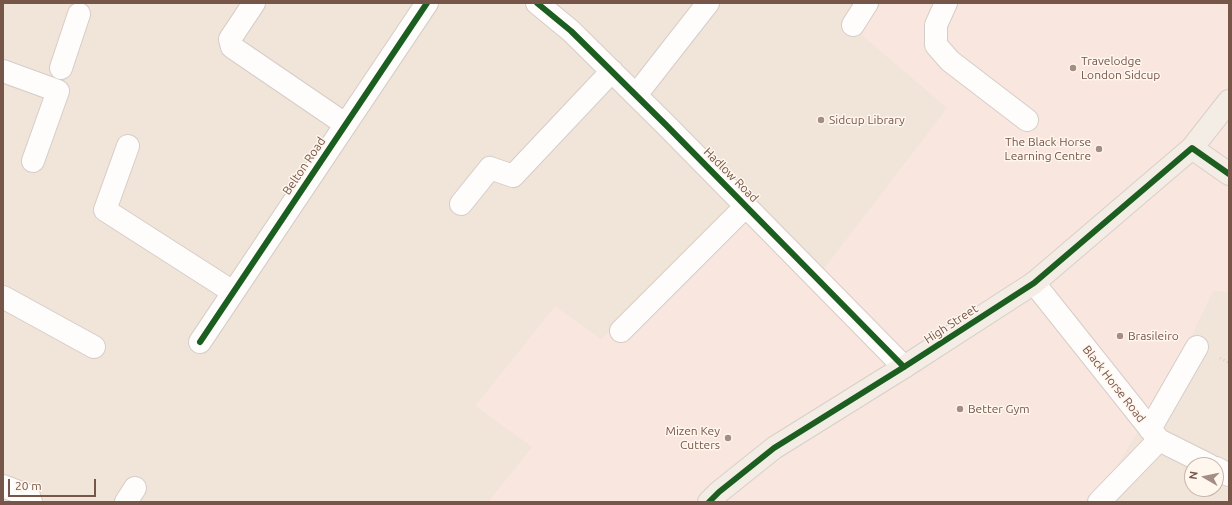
<!DOCTYPE html>
<style>
body{margin:0}
#map{position:relative;width:1232px;height:505px;overflow:hidden;background:#f8f2eb;font-family:Ubuntu,sans-serif}
canvas{display:block}
.frame{position:absolute;inset:0;border:4px solid #77564a;pointer-events:none}
.north{position:absolute;left:1184px;top:457px;width:40px;height:40px;box-sizing:border-box;background:#fff6ed;border:1px solid #c9b6ac;border-radius:50%;rotate:279deg;font-size:11px;font-weight:700;line-height:16px;text-align:center;color:#77564a}
.north::after{content:'';display:block;margin:auto;width:14px;height:18px;background:#a48d82;clip-path:polygon(50% 0,100% 100%,50% 72%,0 100%)}
.scale{position:absolute;left:8px;top:479px;width:88px;height:18px;box-sizing:border-box;border:2px solid #77564a;border-top:0;padding-left:5px;font-size:12px;line-height:14px;white-space:nowrap;color:#77564a;-webkit-text-stroke:3px #fff6ed;paint-order:stroke}
</style>
<div id="map">
<canvas width="1232" height="505"></canvas>
<div class="frame"></div>
<div class="north">N</div>
<div class="scale">20 m</div>
</div>
<script>
const c = document.querySelector('canvas').getContext('2d');
c.lineJoin = 'round';
function fill(path, color) { c.fillStyle = color; c.fill(path, 'evenodd'); }
const shape = rows => new Path2D(rows.map(r => 'M' + r).join(''));
function stroke(path, color, width, dash) { c.strokeStyle = color; c.lineWidth = width; c.lineCap = dash ? 'butt' : 'round'; c.setLineDash(dash || []); c.stroke(path); }
function drawText(font, color, halo, rows, align = 'center') {
  c.font = font + ' Ubuntu,sans-serif'; c.lineWidth = 3; c.setLineDash([]); c.textBaseline = 'middle'; c.strokeStyle = halo; c.fillStyle = color; for (const [text, x, y, turn = 0] of rows) {
    c.save(); c.translate(x, y); c.rotate((+turn || 0) * Math.PI / 180); c.textAlign = isNaN(turn) ? turn : align; if (halo) c.strokeText(text, 0, 0); c.fillText(text, 0, 0); c.restore();
  }
}
const residential = shape([
 [3,3,1229,3,1229,502,3,502],
 [1192,465,1216,465,1216,489,1192,489]
]);
const commercial = shape([
 [882,3,1229,3,1229,292,1213,291,1179,364,1095,502,488,502,532,447,475,406,555,306,601,339,735,207,812,284,947,108,858,32]
]);
const path = shape([
 [1220,358,1229,363]
]);
const minor = shape([
 [254,3,230,39,232,47,345,124],
 [537,3,571,31,666,125,904,367],
 [946,3,936,25,936,45,950,61,1027,120],
 [853,25,867,3],
 [61,68,79,14],
 [3,71,58,91,33,161],
 [636,95,708,3],
 [128,146,105,210,233,292],
 [461,204,490,168,513,176,612,71],
 [1034,283,1159,440,1209,465],
 [3,297,94,347],
 [621,331,746,206],
 [200,342,427,3],
 [1150,429,1197,347],
 [1216,468,1229,475],
 [3,486,29,496,31,502],
 [126,502,135,488],
 [1099,502,1159,440]
]);
const major = shape([
 [1192,148,1229,174],
 [709,502,719,492,774,448,904,367,1034,283,1192,148,1229,101]
]);
const cycleway = shape([
 [537,3,571,31,666,125,904,367],
 [200,342,427,3],
 [709,502,719,492,774,448,904,367,1034,283,1192,148,1229,174]
]);
const markers = [
 [1073,68,4,"#a48d82"],
 [821,120,4,"#a48d82"],
 [1099,149,4,"#a48d82"],
 [1120,336,4,"#a48d82"],
 [960,409,4,"#a48d82"],
 [728,438,4,"#a48d82"]
];
const poiNames = [
 ["Travelodge",1081,61],
 ["London Sidcup",1081,75],
 ["Sidcup Library",829,120],
 ["The Black Horse",1091,142,"right"],
 ["Learning Centre",1091,156,"right"],
 ["Brasileiro",1128,336],
 ["Better Gym",968,409],
 ["Mizen Key",720,431,"right"],
 ["Cutters",720,445,"right"]
];
const streetNames = [
 ["Belton Road",304,166,-56],
 ["Hadlow Road",731,175,45],
 ["High Street",951,324,-33],
 ["Black Horse Road",1114,384,52]
];
fill(residential, '#f1e4d8');
fill(commercial, '#f8e6df');
stroke(minor, '#d6cdc8', 24);
stroke(major, '#d9cfc9', 24);
stroke(path, '#dad1ce', 2.5, [1, 3]);
stroke(minor, '#fefdfc', 22);
stroke(major, '#f3ede5', 22);
stroke(cycleway, '#1b5e20', 6);
for (const [x, y, r, color] of markers) { const dot = new Path2D(); dot.arc(x, y, r, 0, 2 * Math.PI); c.fillStyle = color; c.fill(dot); stroke(dot, '#fff6ed', 1.5); }
drawText('12px', '#77564a', '#fff6ed', poiNames, 'left');
drawText('12px', '#77564a', '#fff6ed', streetNames);
</script>
